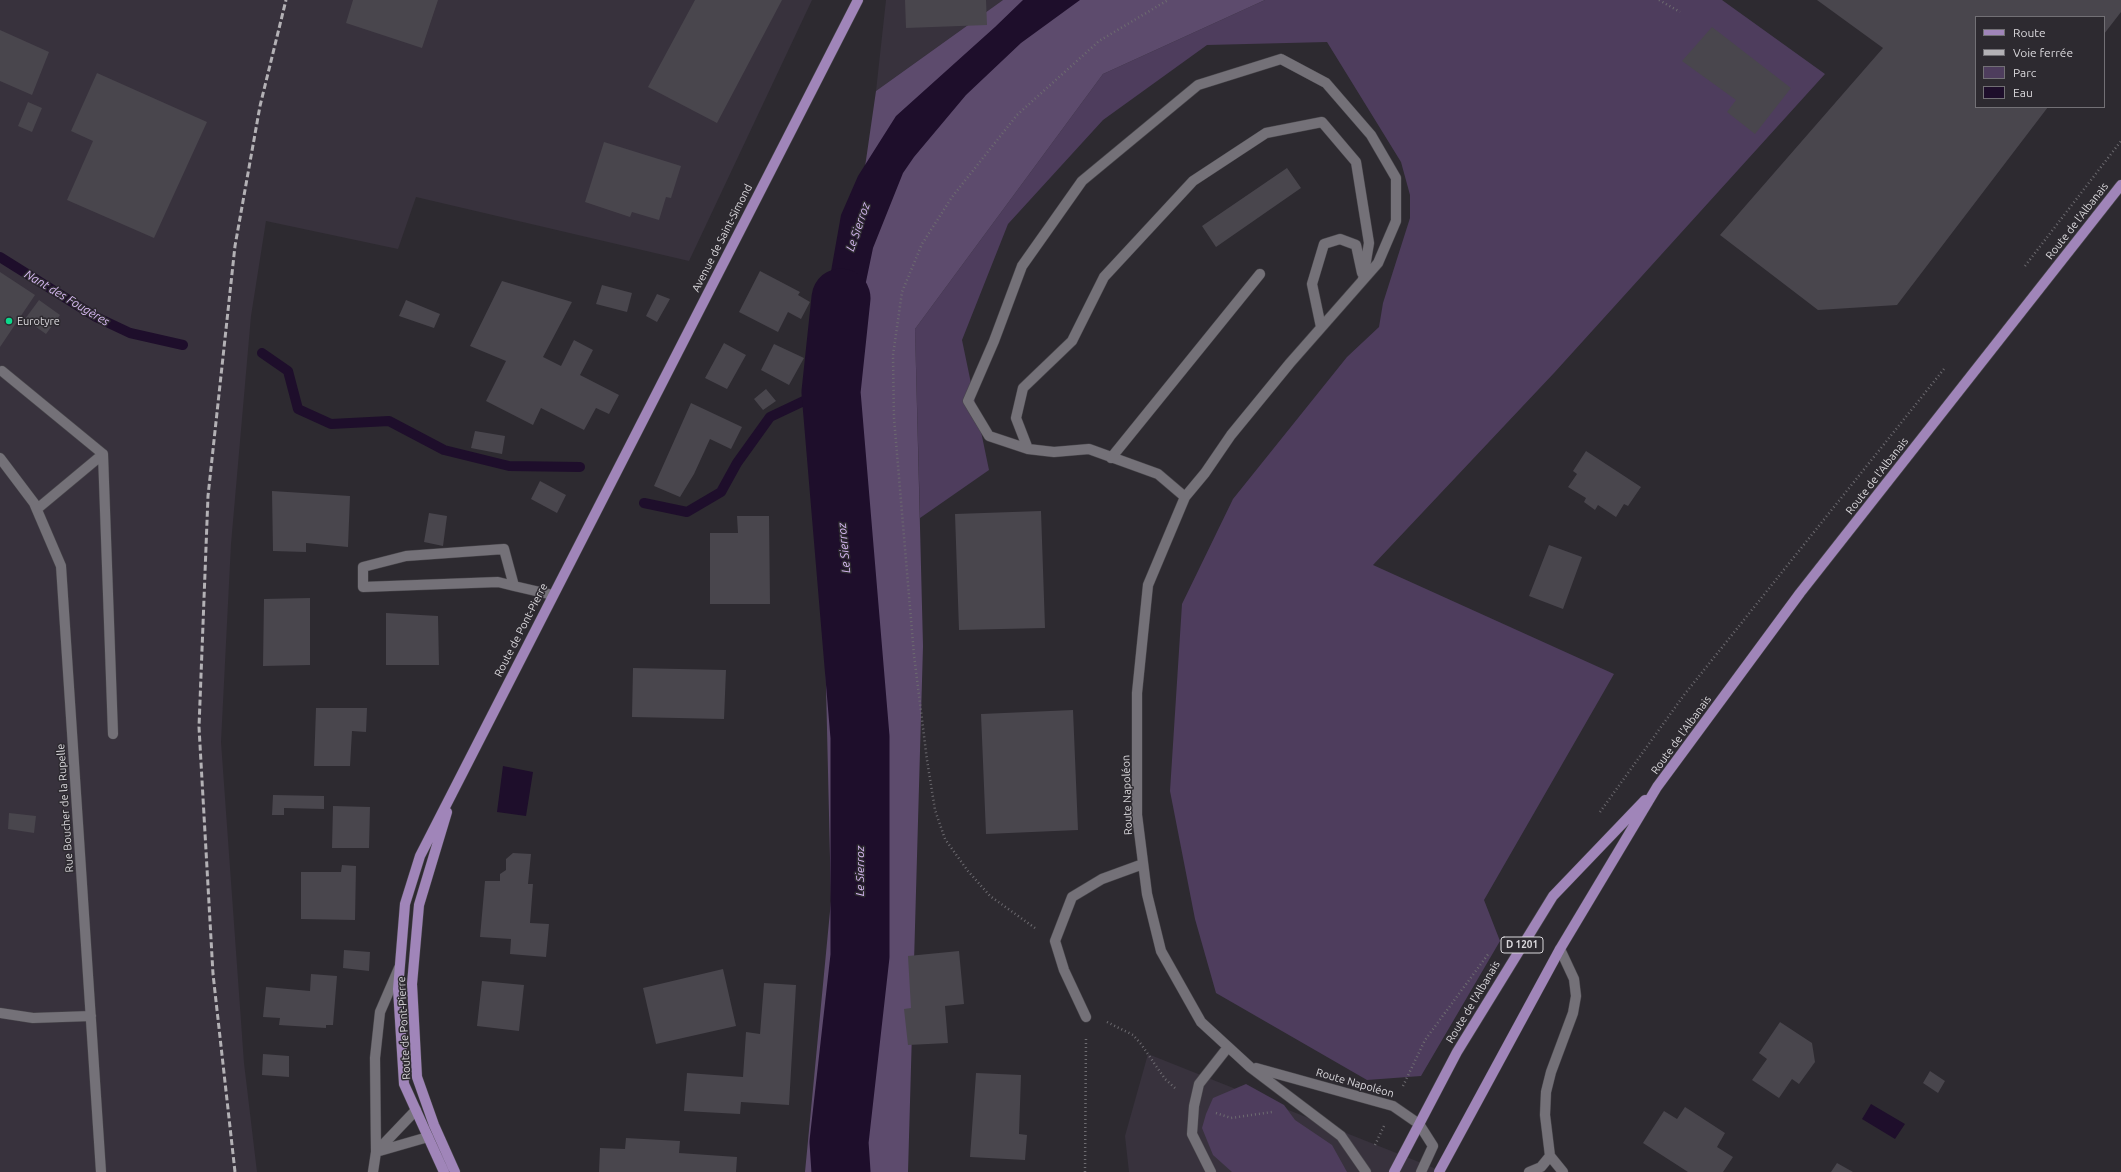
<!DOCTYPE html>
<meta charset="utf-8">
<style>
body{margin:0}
#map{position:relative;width:2121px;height:1172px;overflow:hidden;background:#2d2a30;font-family:Ubuntu,sans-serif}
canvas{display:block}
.legend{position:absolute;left:1975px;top:16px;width:130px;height:92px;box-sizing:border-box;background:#2d2a30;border:1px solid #727075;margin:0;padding:5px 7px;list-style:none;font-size:12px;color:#dad8dc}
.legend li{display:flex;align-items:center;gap:8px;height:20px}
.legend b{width:20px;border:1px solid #727075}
</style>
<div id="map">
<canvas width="2121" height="1172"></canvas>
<ul class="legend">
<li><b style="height:5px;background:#a085b9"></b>Route</li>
<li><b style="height:5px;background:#b3b1b5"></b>Voie ferrée</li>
<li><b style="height:11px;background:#4e3d5d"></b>Parc</li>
<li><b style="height:11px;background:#1e0e2b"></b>Eau</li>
</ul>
</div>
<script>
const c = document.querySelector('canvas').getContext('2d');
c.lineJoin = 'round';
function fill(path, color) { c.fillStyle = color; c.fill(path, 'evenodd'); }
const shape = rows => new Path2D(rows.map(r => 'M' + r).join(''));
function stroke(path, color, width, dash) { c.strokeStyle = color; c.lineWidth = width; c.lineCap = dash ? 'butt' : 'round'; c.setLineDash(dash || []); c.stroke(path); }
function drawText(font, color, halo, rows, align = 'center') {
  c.font = font + ' Ubuntu,sans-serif'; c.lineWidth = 3; c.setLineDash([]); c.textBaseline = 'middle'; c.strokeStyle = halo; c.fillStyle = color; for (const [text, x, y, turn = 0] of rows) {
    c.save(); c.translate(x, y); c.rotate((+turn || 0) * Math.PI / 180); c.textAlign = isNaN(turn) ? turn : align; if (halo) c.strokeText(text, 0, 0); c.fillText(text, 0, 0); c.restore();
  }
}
const built = shape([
 [0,0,812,0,689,261,416,197,398,249,266,221,251,316,231,544,221,742,244,1063,257,1172,0,1172],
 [886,0,1003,0,876,91],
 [1148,1054,1444,1172,1129,1172,1125,1136]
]);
const green = shape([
 [1265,0,1722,0,1825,74,1554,373,1373,565,1614,674,1484,900,1500,941,1421,1076,1367,1080,1216,993,1195,919,1170,791,1182,604,1233,499,1347,357,1379,327,1383,303,1410,218,1410,195,1401,162,1327,42,1207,45,1103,120,1008,224,962,340,989,470,920,518,915,329,1103,74],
 [1246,1084,1284,1105,1295,1120,1332,1145,1347,1172,1232,1172,1213,1155,1202,1128,1206,1114,1213,1098]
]);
const forest = shape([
 [1003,0,1265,0,1103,74,915,329,923,646,908,1172,805,1172,831,901,821,471,876,91]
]);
const water = shape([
 [1023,0,1080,0,1021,43,966,95,914,157,903,173,873,248,857,325,850,370,813,386,825,305,841,215,858,176,896,116,995,27],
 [503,766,533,772,526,816,497,812],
 [1871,1104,1905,1124,1895,1139,1862,1119]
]);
const stream = shape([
 [0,257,96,317,130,333,183,345],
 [262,353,288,371,298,409,331,424,389,421,444,450,509,466,580,467],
 [644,503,687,512,721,492,737,463,770,417,808,399,831,392]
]);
const river = shape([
 [841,298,831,392,860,737,860,956,839,1142,841,1172]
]);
const building = shape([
 [353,0,438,0,422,48,346,23],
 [695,0,782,0,717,123,648,87],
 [905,0,986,0,987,25,906,28],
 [1817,0,2121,0,2121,12,2104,34,2104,17,1976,17,1976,107,2048,107,1897,305,1818,310,1720,235,1883,48],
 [1712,27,1791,88,1755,134,1727,112,1736,100,1682,61],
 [0,30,49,52,32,95,0,81],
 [97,73,207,122,154,238,67,200,93,141,71,131],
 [28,102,42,108,32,132,18,126],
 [604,142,681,166,671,198,666,197,659,220,632,212,630,217,585,202],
 [1287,168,1301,188,1216,247,1202,226],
 [760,271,800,292,798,295,810,302,801,319,788,312,778,332,739,312],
 [0,272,35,295,0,347],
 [502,281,572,302,543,357,561,366,574,340,593,350,580,375,619,395,609,414,596,408,584,430,541,408,533,425,486,401,506,361,470,346],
 [602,285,632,293,627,312,596,304],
 [657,294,670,299,657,322,646,316],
 [39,300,60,315,46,334,25,319],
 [406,300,440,314,434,328,399,316],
 [724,343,746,355,727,389,705,378],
 [774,344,804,358,789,385,761,370],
 [766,389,776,401,763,410,754,399],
 [691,403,742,427,731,449,710,439,694,474,680,497,654,486],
 [475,431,505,436,502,454,471,448],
 [1586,451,1641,487,1628,506,1624,504,1616,517,1598,505,1595,510,1584,502,1586,498,1568,487,1577,474,1573,471],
 [540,481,566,495,557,513,531,499],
 [272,491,350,496,348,547,306,543,306,552,273,551],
 [1041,511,1045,628,959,630,955,514],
 [429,513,447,516,443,546,424,542],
 [737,516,769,516,770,604,710,604,710,533,738,533],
 [1549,545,1582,557,1563,609,1529,596],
 [310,598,310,665,263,666,264,599],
 [386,613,438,616,439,665,386,665],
 [633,668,726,670,724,719,632,717],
 [316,708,367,708,366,732,352,731,350,766,314,766],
 [1073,710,1078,830,986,834,981,714],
 [273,795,324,796,324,809,284,808,284,815,272,815],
 [333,806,370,807,369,848,332,848],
 [9,813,36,816,34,833,8,829],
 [513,853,531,854,528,884,533,884,530,923,549,924,546,957,510,954,511,939,480,937,485,881,500,881,500,874,506,870,506,859],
 [342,865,356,866,355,920,301,919,301,872,341,872],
 [344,950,370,952,369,971,343,968],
 [959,951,964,1004,945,1006,948,1043,908,1045,904,1009,911,1008,908,956],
 [723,969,736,1026,656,1044,643,988],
 [311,974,337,976,333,1025,326,1025,326,1028,279,1025,280,1018,263,1017,266,987,310,991],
 [482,981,524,985,519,1031,477,1026],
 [764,983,796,985,789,1105,741,1102,740,1114,684,1111,687,1073,743,1077,746,1032,760,1034],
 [1780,1022,1812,1043,1815,1062,1799,1084,1792,1079,1779,1098,1752,1080,1767,1059,1759,1053],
 [263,1054,289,1056,289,1077,262,1075],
 [1930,1071,1945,1081,1938,1093,1923,1083],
 [976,1073,1021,1075,1019,1134,1027,1135,1025,1160,970,1157],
 [1685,1107,1725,1133,1717,1147,1733,1157,1723,1172,1688,1172,1643,1143,1664,1111,1677,1119],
 [626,1138,680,1141,679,1153,737,1157,736,1172,599,1172,600,1148,625,1149],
 [1837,1163,1853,1172,1831,1172]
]);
const path = shape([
 [1659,0,1680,12],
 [2025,266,2121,141],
 [1600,812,1684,695,1944,369],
 [1035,928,990,896,968,871,945,839,935,810,927,760,914,655,894,418,893,355,902,292,922,244,952,197,1017,115,1099,41,1168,0],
 [1107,1022,1133,1035,1141,1044,1165,1079,1175,1088],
 [1403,1086,1425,1040,1489,953],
 [1216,1113,1231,1118,1272,1112],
 [1375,1145,1384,1126],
 [1085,1172,1086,1038]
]);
const minor = shape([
 [1281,59,1326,83,1371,135,1396,178,1396,221,1378,263,1290,363,1231,435,1205,473,1185,497,1158,474,1089,449,1054,452,1028,449,989,436,968,401,994,341,1022,266,1082,181,1198,85,1281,59],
 [1321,327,1312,284,1324,244,1340,239,1356,245,1362,273],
 [2,371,103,454,37,509],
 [1028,449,1016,418,1023,388,1072,341,1104,277,1193,181,1266,133,1322,122,1356,162,1369,243,1363,279],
 [103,454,113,734],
 [0,458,34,503,61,566,101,1172],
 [1111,458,1260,274],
 [1185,497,1148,585,1137,693,1137,815,1147,894,1161,951,1201,1022,1250,1067,1341,1136,1366,1172],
 [514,586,504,549,406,556,363,567,363,587,498,582,514,586,553,595],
 [1560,949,1574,979,1576,996,1573,1013,1551,1072,1546,1092,1545,1115,1550,1156,1563,1172],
 [0,1013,33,1018,91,1016],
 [1086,1017,1064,970,1055,941,1072,897,1102,879,1143,864],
 [1256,1068,1393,1106,1419,1124,1433,1146,1421,1172],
 [376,1152,416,1110],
 [376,1152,428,1137],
 [373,1172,376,1152,375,1058,380,1012,399,968],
 [1211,1172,1192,1134,1194,1106,1199,1084,1228,1047],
 [1529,1172,1541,1167,1550,1156]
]);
const major = shape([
 [447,812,419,905,412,984,417,1077,434,1125,455,1172],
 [444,1172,404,1084,398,989,405,904,420,856,858,0],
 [1394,1172,1457,1052,1553,896,1645,800],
 [1439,1172,1560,949,1657,787,1800,593,2121,185]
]);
const rail = shape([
 [235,1172,213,974,199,727,208,496,235,246,260,106,286,0]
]);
const markers = [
 [9,321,4,"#0bd98b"]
];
const shields = [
 [1522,945,42]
];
const shieldNames = [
 ["D 1201",1522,945]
];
const streetNames = [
 ["Route de l'Albanais",2077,221,-52],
 ["Avenue de Saint-Simond",722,238,-63],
 ["Route de l'Albanais",1877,476,-52],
 ["Route de Pont-Pierre",521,630,-63],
 ["Route de l'Albanais",1681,735,-54],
 ["Route Napoléon",1127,795,-92],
 ["Rue Boucher de la Rupelle",65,808,-94],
 ["Route de l'Albanais",1473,1002,-59],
 ["Route de Pont-Pierre",404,1028,-93],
 ["Route Napoléon",1355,1083,16]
];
const poiNames = [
 ["Eurotyre",17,321]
];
const waterNames = [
 ["Le Sierroz",858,227,-71],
 ["Nant des Fougères",67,298,31],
 ["Le Sierroz",844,548,-95],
 ["Le Sierroz",860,871,-90]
];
fill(built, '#38323d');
fill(green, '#4e3d5d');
fill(forest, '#5d4b6d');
fill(water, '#1e0e2b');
stroke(stream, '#1e0e2b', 10);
stroke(river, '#1e0e2b', 59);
fill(building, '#49464d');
stroke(minor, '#48464b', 11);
stroke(major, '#48464b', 11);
stroke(path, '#6d6b70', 2.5, [1, 3]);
stroke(minor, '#747178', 10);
stroke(major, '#a085b9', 10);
stroke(rail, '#b3b1b5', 3, [6, 3]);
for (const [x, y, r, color] of markers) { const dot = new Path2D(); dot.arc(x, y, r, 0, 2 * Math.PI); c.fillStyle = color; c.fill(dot); stroke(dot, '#2d2a30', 1.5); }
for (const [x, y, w] of shields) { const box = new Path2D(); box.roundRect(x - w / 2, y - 8, w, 16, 3); c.fillStyle = '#2d2a30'; c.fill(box); stroke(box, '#dad8dc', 1); }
drawText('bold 10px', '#dad8dc', null, shieldNames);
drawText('11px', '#dad8dc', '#2d2a30', streetNames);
drawText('11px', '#dad8dc', '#2d2a30', poiNames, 'left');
drawText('italic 12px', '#d8b9f4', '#2d2a30', waterNames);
</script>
